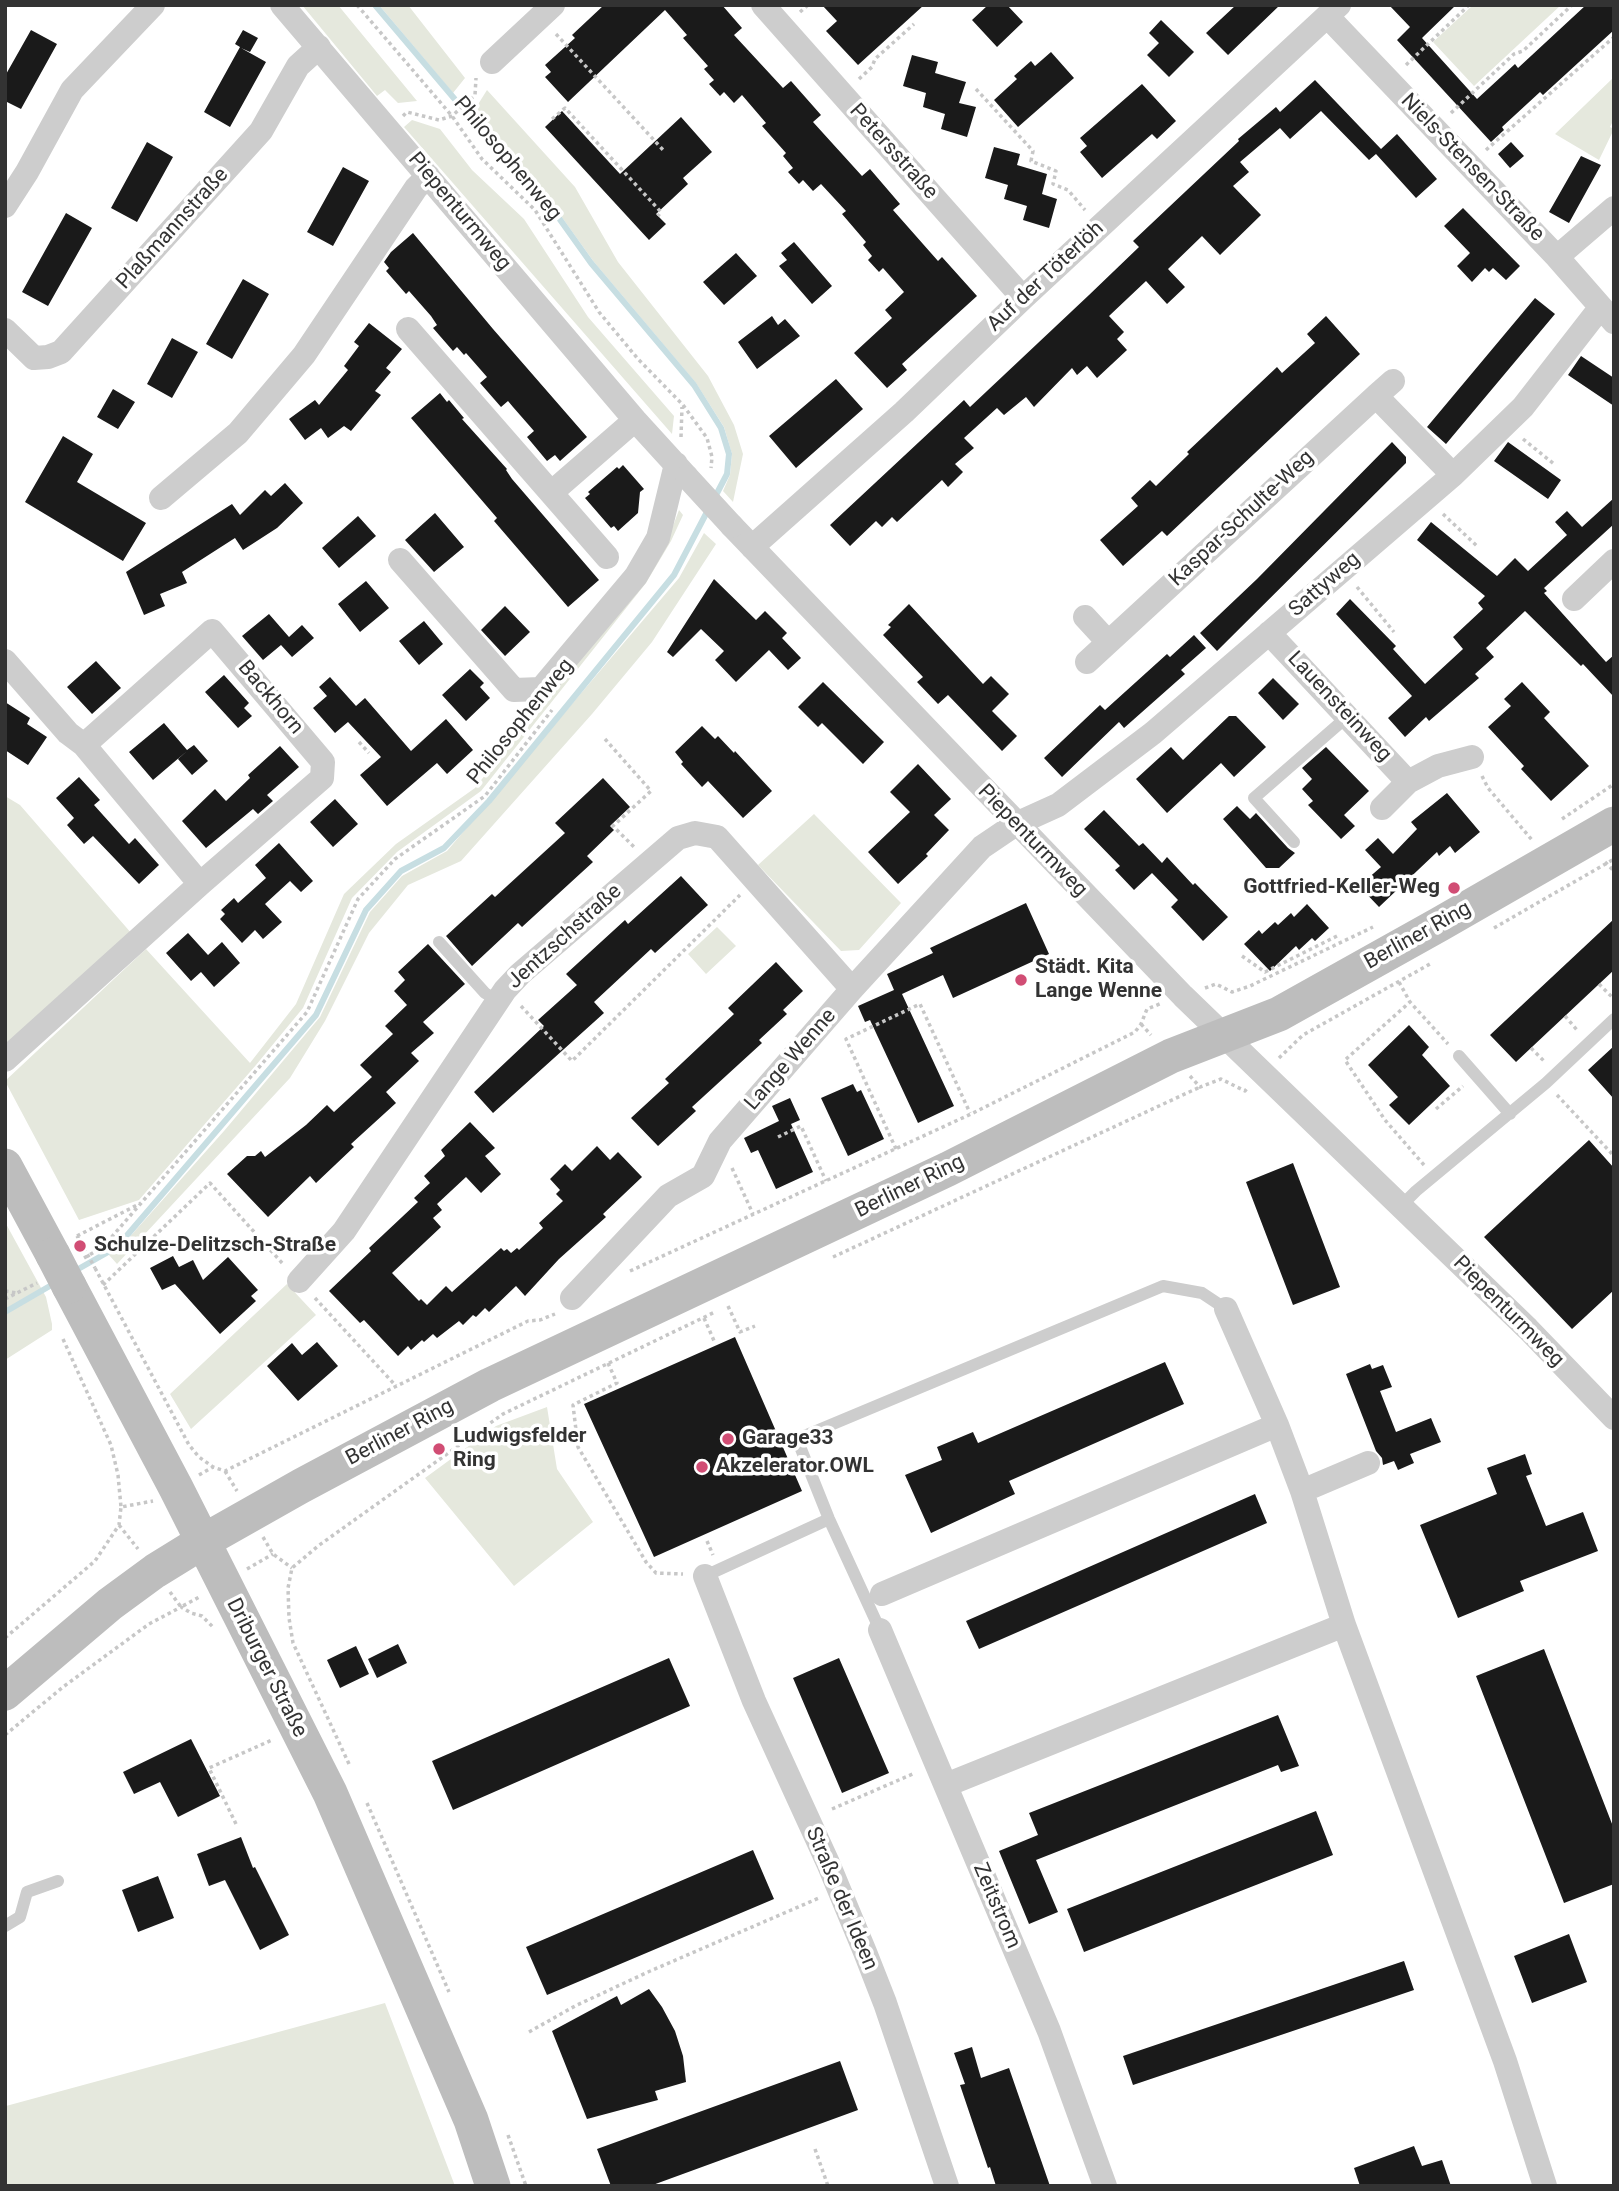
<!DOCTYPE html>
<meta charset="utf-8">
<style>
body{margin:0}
#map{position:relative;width:1619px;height:2191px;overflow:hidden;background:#fff;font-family:Roboto,sans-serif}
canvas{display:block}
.frame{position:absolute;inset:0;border:7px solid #333;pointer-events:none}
</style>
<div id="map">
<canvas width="1619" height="2191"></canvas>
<div class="frame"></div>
</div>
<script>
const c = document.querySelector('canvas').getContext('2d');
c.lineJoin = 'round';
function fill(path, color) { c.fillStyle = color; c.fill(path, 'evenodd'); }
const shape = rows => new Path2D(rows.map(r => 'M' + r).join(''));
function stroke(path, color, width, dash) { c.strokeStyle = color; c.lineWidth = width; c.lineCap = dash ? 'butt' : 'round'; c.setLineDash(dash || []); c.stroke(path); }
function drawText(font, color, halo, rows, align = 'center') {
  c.font = font + ' Roboto,sans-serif'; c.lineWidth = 7; c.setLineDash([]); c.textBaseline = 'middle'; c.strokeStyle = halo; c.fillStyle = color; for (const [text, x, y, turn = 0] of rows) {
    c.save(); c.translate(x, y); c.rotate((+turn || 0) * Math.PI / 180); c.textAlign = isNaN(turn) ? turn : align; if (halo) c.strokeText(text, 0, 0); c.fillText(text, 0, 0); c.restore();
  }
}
const green = shape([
 [302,5,338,5,417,101,398,103,385,90,377,96],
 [379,5,408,5,465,78,453,93],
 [1473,5,1561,5,1474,86,1433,42],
 [1614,77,1614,119,1610,127,1614,129,1599,160,1555,134],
 [487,90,575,187,618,262,708,376,734,425,743,454,733,502,723,491,730,475,732,454,724,427,696,383,594,262,548,198,472,114],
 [412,120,440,129,472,170,524,219,588,317,674,416,672,434,404,127],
 [679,510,683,515,671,541,646,583,481,791,397,852,352,898,303,1008,256,1065,139,1200,79,1220,5,1081,146,949,250,1063,296,1004,344,894,396,844,475,788,668,539],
 [704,533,716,544,652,642,592,714,461,861,408,885,369,933,325,1021,290,1078,117,1264,109,1255,118,1250,224,1131,320,1017,370,912,402,876,447,851,679,578],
 [5,796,20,805,132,934,5,1047],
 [814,814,901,903,859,950,841,951,758,865],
 [717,927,736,946,706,974,688,954],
 [5,1222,46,1297,52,1324,52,1330,5,1360],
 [287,1284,316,1315,191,1429,170,1394],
 [547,1407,557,1469,593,1522,514,1586,425,1478,496,1426],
 [385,2003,455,2186,5,2186,6,2106]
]);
const stream = shape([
 [375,5,458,103],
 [469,117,546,200,591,263,694,385,721,428,729,454,727,474,715,497],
 [73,1272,117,1247,316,1015,366,910,401,871,444,848,489,801,674,575,708,510],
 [5,1312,55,1283]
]);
const building = shape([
 [604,5,722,5,742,28,734,35,783,88,791,81,821,115,813,122,862,176,870,169,900,204,893,210,938,261,942,257,977,296,902,364,907,370,887,388,854,353,892,318,885,310,904,292,883,268,879,272,868,260,872,256,863,245,866,242,842,214,846,211,821,184,813,191,803,180,799,184,788,172,793,168,783,156,786,153,762,126,766,123,742,95,734,103,724,92,720,96,709,84,714,80,704,69,708,66,683,38,687,35,665,10,568,102,545,77,551,72,545,65,575,38,572,35],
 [822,5,924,5,858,65,826,31,837,21],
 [988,5,1007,5,1023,22,997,47,972,20],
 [1236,5,1280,5,1228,55,1206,33],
 [1389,5,1456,5,1422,38,1477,99,1515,64,1518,68,1586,5,1614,5,1614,30,1543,95,1540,92,1502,127,1504,130,1491,142,1397,40,1410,27],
 [1161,20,1194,52,1169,77,1147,55,1159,43,1149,33],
 [31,30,57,44,21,109,5,101,5,76],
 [243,30,258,38,250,52,241,48,266,62,230,127,204,112,240,47,235,44],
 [1051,52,1074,78,1018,127,994,100,1017,79,1014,76,1031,61,1035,66],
 [912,55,938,62,935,73,966,82,959,103,976,107,967,137,941,129,945,114,923,107,926,93,903,86],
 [1315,80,1381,149,1397,134,1437,179,1416,198,1376,154,1369,160,1321,111,1290,139,1280,128,1240,162,1249,172,1233,186,1261,215,1220,255,1202,236,1168,269,1185,287,1167,304,1146,281,1109,316,1124,332,1117,339,1127,350,1097,378,1087,366,1077,375,1072,368,1034,407,1026,397,1004,415,997,408,964,438,974,448,955,464,963,472,948,487,942,480,897,522,892,517,882,527,876,521,850,546,830,525,964,400,970,407,1089,295,1139,247,1133,241,1239,141,1238,139,1276,107,1280,112],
 [1142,84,1176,121,1157,139,1152,134,1102,178,1080,152,1087,146,1080,138],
 [562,111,620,174,681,117,712,152,683,178,688,184,656,214,666,224,649,240,545,127],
 [147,142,173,157,137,222,111,208],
 [1511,142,1524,156,1510,168,1498,154],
 [994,147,1020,154,1017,165,1047,174,1042,194,1057,199,1049,228,1023,220,1027,206,1004,199,1008,185,985,178],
 [1581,156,1601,165,1569,223,1549,212],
 [343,167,369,181,333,246,307,232],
 [1463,208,1520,266,1506,280,1493,268,1489,272,1485,268,1472,282,1457,266,1470,253,1444,226],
 [66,213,92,228,48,306,22,292],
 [413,233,493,329,587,437,560,461,555,455,547,461,527,437,534,431,513,407,508,401,501,407,480,383,487,377,466,353,464,355,457,347,453,351,433,328,437,325,431,316,409,291,406,294,386,271,389,268,384,262,391,252],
 [794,242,832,286,812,304,779,266,787,260,781,253],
 [736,253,757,276,724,305,703,282],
 [243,279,269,294,232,359,206,344],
 [1535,298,1555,314,1446,444,1427,427],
 [772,316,778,325,785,319,800,336,757,369,738,342],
 [1326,316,1360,354,1167,536,1162,531,1123,566,1100,540,1138,506,1131,498,1150,480,1156,486,1189,454,1187,452,1277,367,1282,373,1315,343,1307,334],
 [369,323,402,349,386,368,391,372,375,391,381,395,351,431,344,426,328,438,321,428,305,440,289,419,315,400,319,405,348,370,344,366,359,346,354,342],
 [172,338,198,352,172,398,147,384],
 [1581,356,1614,378,1614,406,1568,375],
 [836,379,863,409,796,468,769,436],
 [113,389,135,402,118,429,97,417],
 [440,393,447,402,449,400,464,418,462,419,507,469,506,470,512,479,599,580,568,607,494,521,497,518,411,418],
 [63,436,93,454,77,482,146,523,123,561,25,502],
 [1392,442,1406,457,1406,463,1217,651,1200,633,1257,579],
 [1508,442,1561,480,1548,499,1494,461],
 [623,465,644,489,640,492,638,513,618,531,614,526,611,528,585,498,590,494,588,492,617,467,619,469],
 [285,483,303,503,277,528,243,550,235,538,182,572,187,583,160,594,165,606,144,615,126,572,232,504,240,515,265,490,271,496],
 [1614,498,1614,524,1544,588,1547,591,1544,593,1606,662,1614,655,1614,697,1583,664,1581,666,1525,611,1486,648,1494,657,1475,674,1479,678,1429,721,1426,717,1405,737,1388,718,1412,696,1336,614,1350,599,1396,646,1393,649,1425,684,1463,649,1453,637,1483,609,1478,603,1485,596,1417,540,1431,522,1497,576,1515,558,1528,571,1567,535,1555,522,1567,511,1582,527],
 [435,513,464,547,434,572,405,540],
 [358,516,376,536,339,568,322,548],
 [714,579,756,620,765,611,787,633,782,638,801,658,788,670,769,650,736,682,715,660,724,651,701,629,673,657,667,652],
 [366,581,389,608,360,632,338,604],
 [909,604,983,684,991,676,1009,694,992,711,1017,736,1002,751,948,695,938,704,917,682,923,677,883,635,891,627,888,625],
 [505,606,530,632,505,656,481,630],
 [269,614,289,637,302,625,314,638,292,657,281,645,263,660,242,636],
 [424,621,443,644,419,665,399,641],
 [1194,635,1206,648,1181,670,1185,674,1124,728,1119,722,1062,777,1044,758,1100,705,1105,710,1167,654,1170,657],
 [96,661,121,688,92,714,67,687],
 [470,669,484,683,480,687,490,698,466,721,442,695],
 [224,675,249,703,244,708,252,716,238,728,205,692],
 [330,677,356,706,365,698,411,751,446,719,473,750,447,774,437,763,387,806,360,775,381,757,348,722,335,733,313,708,327,696,319,687],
 [1273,678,1299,704,1283,720,1258,693],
 [823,682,884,742,863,764,822,723,818,727,798,707],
 [1522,682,1550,712,1544,718,1589,766,1551,801,1521,769,1524,766,1488,727,1511,706,1504,699],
 [5,702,30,718,27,724,47,737,28,765,5,750],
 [1229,716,1236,716,1266,747,1234,777,1221,763,1167,813,1136,779,1171,747,1183,760],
 [164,723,187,750,194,745,208,761,192,775,178,759,187,751,153,780,129,752],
 [702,726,715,739,718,736,734,753,735,751,772,791,743,818,708,781,702,787,681,764,683,762,675,752],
 [280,746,299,767,267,795,273,801,258,814,253,809,206,848,182,821,215,789,226,801,250,778,248,775],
 [1326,747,1369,791,1344,815,1355,826,1341,839,1308,805,1313,801,1302,789,1312,779,1302,768],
 [918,764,951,799,934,815,949,830,926,854,928,856,898,884,868,852,910,812,890,792],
 [79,777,100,800,94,805,129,844,135,838,159,865,139,884,93,836,84,844,67,825,74,818,56,798],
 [603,778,630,807,610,826,614,830,587,856,593,862,522,927,518,923,472,966,446,936,492,894,495,897,565,833,555,823],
 [1447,793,1480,832,1455,853,1450,846,1439,856,1437,852,1379,907,1359,886,1381,867,1365,850,1378,838,1393,854,1417,829,1411,822],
 [335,799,358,824,333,847,310,822],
 [1237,806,1250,819,1256,813,1288,848,1295,853,1279,868,1266,868,1223,819],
 [1104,810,1139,846,1143,843,1162,863,1167,857,1193,885,1195,883,1228,917,1203,941,1171,907,1178,900,1152,873,1134,890,1115,870,1120,866,1084,829],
 [279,843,313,881,301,892,290,881,265,904,282,922,263,939,255,930,242,943,220,919,225,914,221,910,234,898,238,903,266,878,255,865],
 [681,876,708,905,655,953,651,949,594,1002,604,1013,493,1113,474,1092,544,1026,538,1020,577,985,566,974,625,920,628,924],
 [1026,903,1049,954,953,998,943,975,902,994,954,1106,918,1123,870,1020,865,1022,858,1006,894,990,887,974,933,953,930,948],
 [1307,904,1329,928,1315,941,1312,938,1299,950,1296,946,1270,971,1244,944,1259,930,1262,934,1275,922,1278,925,1291,913,1294,917],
 [1614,919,1614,970,1516,1062,1490,1035],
 [188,933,208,955,222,942,240,963,214,987,201,972,191,981,166,953],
 [428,944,465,984,423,1022,434,1033,411,1053,419,1061,386,1092,396,1103,351,1144,354,1147,316,1183,310,1176,268,1217,227,1174,247,1156,255,1156,261,1151,265,1157,306,1125,327,1105,334,1112,372,1077,360,1065,393,1034,385,1026,407,1005,394,991,405,980,398,972],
 [776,962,803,991,783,1010,787,1014,759,1040,762,1043,692,1107,696,1111,658,1146,631,1118,669,1083,665,1079,734,1014,728,1008],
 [1409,1025,1429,1047,1422,1055,1450,1086,1409,1125,1389,1105,1398,1097,1368,1065],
 [1614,1046,1614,1099,1588,1070],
 [853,1084,857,1092,861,1090,884,1139,848,1156,821,1098],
 [790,1098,800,1120,791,1124,813,1172,776,1189,758,1150,751,1153,744,1138,779,1121,772,1106],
 [470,1122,495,1148,485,1156,501,1174,481,1193,466,1177,437,1204,442,1210,433,1218,441,1227,392,1273,419,1301,421,1299,427,1305,446,1286,452,1292,501,1248,504,1251,507,1249,511,1253,517,1248,519,1250,543,1228,539,1223,563,1201,556,1194,560,1190,550,1179,565,1164,572,1171,597,1146,610,1160,618,1152,642,1177,603,1214,606,1217,559,1259,525,1296,516,1286,489,1312,485,1308,476,1317,473,1315,463,1325,459,1321,437,1338,433,1334,424,1342,422,1340,411,1350,408,1346,398,1356,364,1320,360,1323,329,1291,371,1251,369,1248,418,1202,414,1198,430,1183,424,1176,445,1156,441,1150],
 [1589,1140,1614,1168,1614,1290,1572,1329,1484,1237],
 [1293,1163,1340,1287,1293,1305,1246,1182],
 [173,1256,179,1267,193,1260,203,1280,228,1257,258,1290,251,1296,256,1301,220,1334,175,1284,162,1290,150,1268],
 [735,1337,802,1491,654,1557,584,1404],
 [317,1342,338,1366,298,1401,267,1366,292,1343,302,1355],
 [1165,1362,1184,1404,1009,1481,1015,1494,931,1533,905,1475,942,1460,937,1447,973,1432,978,1443],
 [1370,1364,1372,1369,1383,1365,1392,1387,1380,1391,1396,1432,1431,1418,1441,1442,1410,1454,1414,1463,1398,1470,1394,1461,1383,1465,1382,1458,1376,1451,1346,1374],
 [1525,1454,1532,1474,1526,1476,1546,1526,1583,1512,1598,1551,1520,1581,1524,1591,1458,1618,1420,1525,1497,1494,1487,1468],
 [1255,1494,1267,1523,979,1649,966,1621],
 [398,1644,407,1663,377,1678,368,1659],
 [356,1646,369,1674,340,1688,327,1660],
 [1544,1649,1614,1829,1614,1884,1564,1903,1476,1676],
 [669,1658,690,1706,453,1810,432,1761],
 [839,1658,889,1773,842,1793,793,1678],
 [1278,1715,1299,1766,1281,1772,1278,1765,1036,1860,1058,1912,1029,1924,999,1851,1038,1835,1029,1813],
 [191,1739,220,1796,178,1817,160,1782,134,1794,123,1772],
 [1316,1811,1333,1855,1084,1952,1067,1909],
 [241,1837,253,1868,255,1867,289,1935,260,1950,225,1880,209,1886,197,1854],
 [753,1850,774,1899,547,1995,526,1947],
 [158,1876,174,1918,138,1932,122,1890],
 [1569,1934,1587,1982,1532,2003,1514,1956],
 [1404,1961,1414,1990,1133,2085,1123,2056],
 [649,1989,662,2007,675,2031,683,2056,686,2082,655,2091,658,2100,587,2119,552,2031,617,1996,621,2005],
 [972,2047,981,2078,1009,2068,1050,2186,996,2186,990,2167,988,2168,960,2085,965,2084,954,2053],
 [840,2061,858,2110,650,2186,611,2186,597,2149],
 [1414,2146,1422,2166,1442,2160,1451,2186,1360,2186,1354,2168]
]);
const path = shape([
 [357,5,452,116,482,159,535,210,599,312,638,359,683,405,707,438,712,457,711,468],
 [800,12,808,5],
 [556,34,665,152],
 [1406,65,1469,5],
 [859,79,872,67,875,59,914,24],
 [976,89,1033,151,1031,161,1056,171,1053,184,1068,190,1085,210],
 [1451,113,1514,54,1523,51,1572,5],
 [403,116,407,112,439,120,452,116,475,95,476,78],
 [552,119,565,108,661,212,658,216],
 [1486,150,1614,37],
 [681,437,682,407],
 [1523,439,1554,464],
 [1443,514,1477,546],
 [1357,587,1394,632],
 [605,739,651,791,613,826,635,848],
 [359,742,369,753],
 [1482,776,1488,788,1532,840],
 [1562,819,1614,784],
 [1605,862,1614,871],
 [1494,928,1614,859],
 [1242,956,1265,972,1339,935],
 [1399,982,1410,1002],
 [1599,984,1614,999],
 [1205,988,1216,984,1232,992,1250,986,1373,927],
 [521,1006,572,1061,740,895],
 [1565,1016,1577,1030],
 [1141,1024,1151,1035],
 [1531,1048,1544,1061],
 [1279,1058,1303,1035,1430,964],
 [1190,1076,1200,1087,1221,1079,1245,1091,1248,1087],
 [1557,1095,1614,1156],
 [1436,1109,1463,1086],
 [778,1137,801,1126,826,1181],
 [896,1149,846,1039,920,1004,970,1113],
 [1424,1165,1385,1120,1345,1060,1410,1002,1448,1044],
 [732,1168,753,1214],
 [77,1236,141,1203],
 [833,1257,1200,1087],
 [84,1258,103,1247,307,1012,358,899,395,859,485,796,552,710],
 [95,1268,189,1445,199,1457,213,1467],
 [630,1271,971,1114,1135,1032,1141,1024,1147,1009,1162,1003],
 [103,1285,210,1183,283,1264],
 [5,1291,17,1293],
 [315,1298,396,1386],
 [5,1299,37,1283],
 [728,1306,740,1332,755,1326],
 [704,1318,715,1343],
 [63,1339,111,1445,118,1475,121,1507],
 [608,1363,617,1383,573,1405,578,1447,646,1562,656,1573,683,1574],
 [225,1471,237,1491],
 [199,1475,213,1467,225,1471,528,1321,540,1320,555,1314],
 [119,1525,138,1549],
 [263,1537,273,1554,292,1568],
 [707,1541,713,1555],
 [247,1569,273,1554],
 [170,1592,181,1607,201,1596],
 [5,1638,95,1561,119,1525,121,1507,153,1501],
 [5,1735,63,1687,149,1624,181,1607,191,1613,202,1616,213,1627],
 [349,1764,293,1643,289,1618,288,1588,292,1568,318,1546,503,1414,715,1312],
 [367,1803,449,1992],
 [832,1809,915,1773],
 [236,1824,209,1768,272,1740],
 [529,2032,575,2006,648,1972,819,1898],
 [508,2135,526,2186],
 [815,2149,828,2186]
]);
const lane = shape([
 [1294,842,1254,798,1347,717],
 [439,942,485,993,498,1001],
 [1459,1056,1510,1114],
 [1401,1206,1416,1191,1546,1083,1614,1019],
 [705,1576,829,1519],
 [880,1630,829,1519,797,1439,1163,1286,1202,1293,1226,1309],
 [5,1926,20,1917,27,1892,58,1881]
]);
const street = shape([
 [282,5,635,420,687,477],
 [763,5,1023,298],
 [1328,17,1557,257,1614,322],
 [492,62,553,5],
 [5,206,27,172,72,90,153,5],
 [1557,257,1614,208],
 [408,329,607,557],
 [5,330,34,358,48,357,61,352,261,131,298,66,319,47],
 [1376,396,1393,381],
 [551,493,635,420],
 [161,498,238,433,304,355,416,188,428,176],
 [732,526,1183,996,1528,1329,1614,1418],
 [752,547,904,412,1023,298,1339,5],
 [400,560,514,690,541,689,636,576,658,538,676,464],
 [1574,599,1614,561],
 [1085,617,1108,642],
 [1269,633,1408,782,1438,766,1472,757],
 [5,661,68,733,84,745],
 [1087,662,1376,396,1453,475],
 [1382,808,1408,782],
 [5,1060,200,884,322,778,323,762,212,631,84,745,200,884],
 [299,1281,344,1231,505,990,520,974,678,838,695,833,717,837,852,989],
 [572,1298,668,1196,703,1176,720,1141,852,989,982,847,1016,824,1058,805,1153,733,1453,475,1523,407,1600,308],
 [1226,1309,1277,1425,1302,1491,1344,1625,1505,2061,1545,2186],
 [1302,1491,1368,1463],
 [705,1576,754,1701,828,1863,865,1952,885,2003,947,2186],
 [882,1594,1277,1425],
 [880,1630,1049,2031,1105,2186],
 [946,1785,1344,1625]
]);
const secondary = shape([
 [5,1166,53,1255],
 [69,1286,176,1488,330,1793,471,2120,493,2186],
 [5,1693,110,1604,155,1571,202,1542,301,1486,490,1385,948,1169,1171,1056,1279,1014,1440,924,1614,824]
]);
const pathBridge = shape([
 [77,1236,95,1268]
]);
const streetBridge = shape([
 [687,477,732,526]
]);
const secondaryBridge = shape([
 [53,1255,69,1286]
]);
const markers = [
 [1454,888,7,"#d14d74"],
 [1021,980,7,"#d14d74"],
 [80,1246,7,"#d14d74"],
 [728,1439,7,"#d14d74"],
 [439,1449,7,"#d14d74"],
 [702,1467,7,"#d14d74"]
];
const streetNames = [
 ["Petersstraße",893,152,48],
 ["Philosophenweg",507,159,50],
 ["Niels-Stensen-Straße",1472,168,46],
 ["Piepenturmweg",459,212,50],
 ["Plaßmannstraße",173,229,-48],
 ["Auf der Töterlöh",1046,277,-43],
 ["Kaspar-Schulte-Weg",1242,519,-43],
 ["Sattyweg",1325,585,-41],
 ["Backhorn",270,698,50],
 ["Lauensteinweg",1339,707,47],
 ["Philosophenweg",521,722,-51],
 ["Piepenturmweg",1032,841,46],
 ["Berliner Ring",1418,936,-29],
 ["Jentzschstraße",565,937,-42],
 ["Lange Wenne",791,1060,-49],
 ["Berliner Ring",910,1187,-26],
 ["Piepenturmweg",1508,1312,45],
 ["Berliner Ring",400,1433,-28],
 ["Driburger Straße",266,1668,63],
 ["Straße der Ideen",841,1899,67],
 ["Zeitstrom",996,1906,67]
];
const poiNames = [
 ["Gottfried-Keller-Weg",1440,888,"right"],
 ["Städt. Kita",1035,968],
 ["Lange Wenne",1035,992],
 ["Schulze-Delitzsch-Straße",94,1246],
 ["Ludwigsfelder",453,1437],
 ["Ring",453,1461],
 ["Garage33",742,1439],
 ["Akzelerator.OWL",716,1467]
];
fill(green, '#e5e8dd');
stroke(stream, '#c7dee2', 6);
fill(building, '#1a1a1a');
stroke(path, '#c7c7c7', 3.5, [3.5, 3.5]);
stroke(lane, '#cdcdcd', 12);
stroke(street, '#cdcdcd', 24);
stroke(secondary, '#bdbdbd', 35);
stroke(pathBridge, '#c7c7c7', 3.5, [3.5, 3.5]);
stroke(streetBridge, '#cdcdcd', 24);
stroke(secondaryBridge, '#bdbdbd', 35);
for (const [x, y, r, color] of markers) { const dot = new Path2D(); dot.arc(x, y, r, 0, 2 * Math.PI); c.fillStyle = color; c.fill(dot); stroke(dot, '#fff', 2.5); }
drawText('21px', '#333', '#fff', streetNames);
drawText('bold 21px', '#333', '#fff', poiNames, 'left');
</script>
